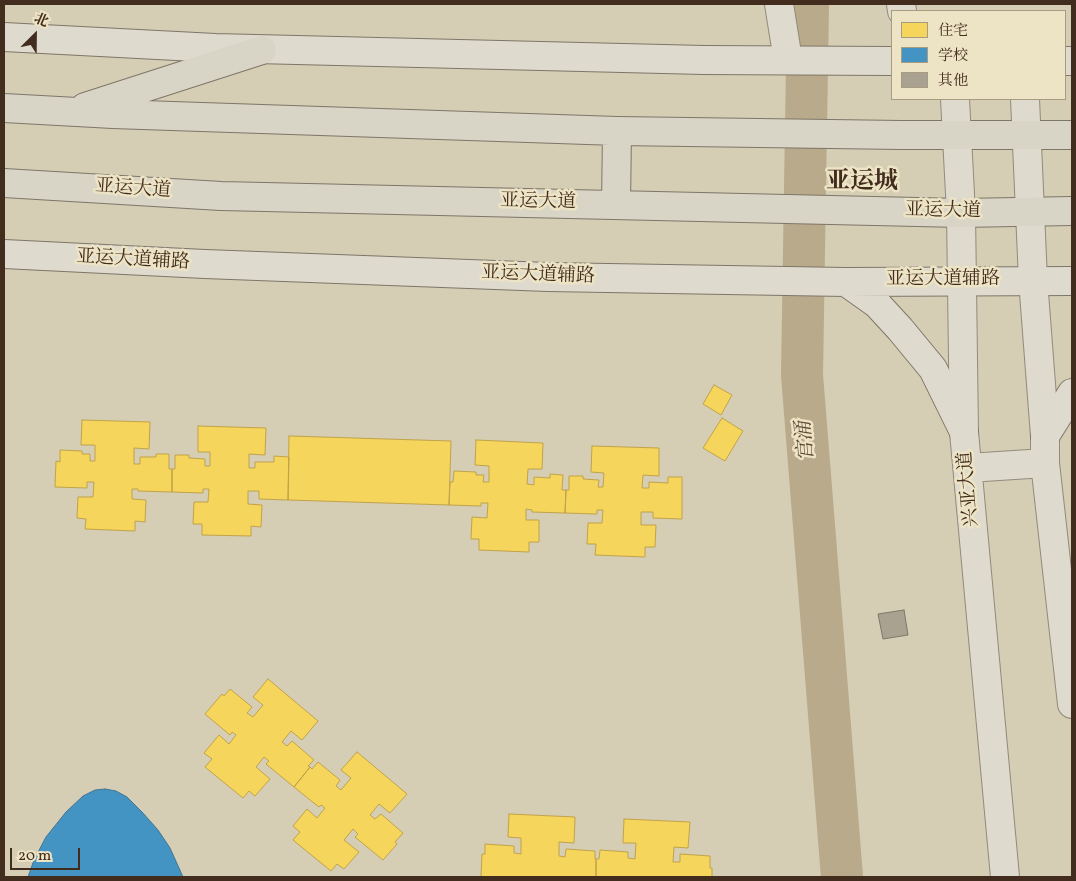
<!DOCTYPE html>
<meta charset="utf-8">
<style>
body{margin:0}
#map{position:relative;width:1076px;height:881px;overflow:hidden;background:#d5cdb4;font-family:Vollkorn,"Noto Serif SC",serif}
canvas{display:block}
.frame{position:absolute;inset:0;border:5px solid #422c1e;pointer-events:none}
.legend{position:absolute;left:891px;top:10px;width:175px;height:90px;box-sizing:border-box;background:#ede3c5;border:1px solid #a99a82;margin:0;padding:6px 9px;list-style:none;font-size:15px;color:#422c1e}
.legend li{display:flex;align-items:center;gap:10px;height:25px}
.legend b{width:25px;border:1px solid #a99a82}
.north{position:absolute;left:10px;top:10px;width:50px;height:50px;-webkit-text-stroke:4px #ede3c5;paint-order:stroke;rotate:23deg;font-size:14px;font-weight:700;line-height:20px;text-align:center;color:#422c1e}
.north::after{content:'';display:block;margin:auto;width:18px;height:22px;background:#422c1e;clip-path:polygon(50% 0,100% 100%,50% 72%,0 100%)}
.scale{position:absolute;left:10px;top:848px;width:70px;height:22px;box-sizing:border-box;border:2px solid #422c1e;border-top:0;padding-left:6px;font-size:15px;line-height:18px;white-space:nowrap;color:#422c1e;-webkit-text-stroke:4px #ede3c5;paint-order:stroke}
</style>
<div id="map">
<canvas width="1076" height="881"></canvas>
<div class="frame"></div>
<ul class="legend">
<li><b style="height:14px;background:#f6d55c"></b>住宅</li>
<li><b style="height:14px;background:#4393c3"></b>学校</li>
<li><b style="height:14px;background:#aaa291"></b>其他</li>
</ul>
<div class="north">北</div>
<div class="scale">20 m</div>
</div>
<script>
const c = document.querySelector('canvas').getContext('2d');
c.lineJoin = 'round';
function fill(path, color) { c.fillStyle = color; c.fill(path, 'evenodd'); }
const shape = rows => new Path2D(rows.map(r => 'M' + r).join(''));
function stroke(path, color, width, dash) { c.strokeStyle = color; c.lineWidth = width; c.lineCap = dash ? 'butt' : 'round'; c.setLineDash(dash || []); c.stroke(path); }
function drawText(font, color, halo, rows, align = 'center') {
  c.font = font + ' Vollkorn,"Noto Serif SC",serif'; c.lineWidth = 5; c.setLineDash([]); c.textBaseline = 'middle'; c.strokeStyle = halo; c.fillStyle = color; for (const [text, x, y, turn = 0] of rows) {
    c.save(); c.translate(x, y); c.rotate((+turn || 0) * Math.PI / 180); c.textAlign = isNaN(turn) ? turn : align; if (halo) c.strokeText(text, 0, 0); c.fillText(text, 0, 0); c.restore();
  }
}
const homes = shape([
 [714,385,732,395,721,415,703,404,714,385],
 [722,418,743,431,725,461,703,448,722,418],
 [82,420,150,422,149,449,134,448,134,464,140,464,140,457,156,457,156,454,169,454,169,469,172,469,172,492,138,491,138,489,132,489,132,499,146,500,145,522,135,521,135,531,85,529,86,519,77,518,78,497,93,497,94,482,87,482,87,488,55,487,56,461,60,462,60,450,82,451,82,454,90,454,90,461,95,461,95,445,81,445,82,420],
 [198,426,266,428,265,455,249,454,249,468,255,468,255,462,274,462,274,456,289,457,288,500,259,499,259,491,248,491,248,504,262,505,261,527,251,526,251,536,202,535,202,524,193,524,194,502,208,502,209,489,203,489,203,493,172,492,172,469,175,469,175,455,189,455,189,458,205,459,205,466,210,466,210,452,198,452,198,426],
 [289,436,451,441,449,505,288,500,289,436],
 [476,440,543,443,542,469,528,469,527,484,534,485,534,477,550,478,550,474,563,475,562,490,566,490,565,513,532,512,532,510,526,509,526,520,539,520,539,542,529,542,529,552,479,550,479,539,471,539,472,517,487,518,488,503,481,503,481,506,449,505,450,482,453,482,454,471,476,472,476,475,484,475,483,482,489,482,489,466,475,465,476,440],
 [592,446,659,448,659,476,643,475,642,488,649,488,649,482,668,483,668,477,682,477,682,519,653,518,653,512,641,512,641,525,656,525,655,547,645,547,645,557,595,555,596,544,587,544,588,523,602,523,603,510,597,510,597,514,565,513,566,490,569,490,569,476,583,476,583,479,599,480,598,487,603,487,604,473,591,472,592,446],
 [268,679,318,721,302,740,291,731,282,742,287,746,292,741,314,760,308,766,310,767,294,787,266,764,269,761,264,757,256,767,270,779,255,796,249,791,243,798,205,767,212,759,204,753,219,735,229,744,236,735,232,732,230,735,205,714,222,694,224,696,230,689,252,707,247,713,253,717,263,705,253,697,268,679],
 [357,752,407,794,390,813,379,804,370,815,375,819,381,814,403,833,395,842,397,844,383,860,355,837,358,834,353,829,344,840,359,852,344,869,337,864,331,871,293,840,300,832,293,826,307,809,317,818,325,808,321,805,319,807,294,787,310,767,312,769,318,762,340,780,336,786,341,790,351,778,341,770,357,752],
 [509,814,575,817,574,843,559,842,559,856,565,857,566,849,595,851,595,859,596,859,596,877,481,877,482,854,485,854,485,844,514,846,514,853,521,854,521,838,508,837,509,814],
 [624,819,690,822,688,848,674,847,673,862,680,862,680,854,710,856,710,868,712,868,712,877,596,877,596,859,599,859,600,850,628,852,628,858,635,859,636,843,623,843,624,819]
]);
const schools = shape([
 [105,789,116,791,127,797,142,812,158,830,170,848,183,877,28,877,34,860,46,837,66,812,83,796,95,790,105,789]
]);
const river = shape([
 [808,4,802,375,842,877]
]);
const building = shape([
 [904,610,908,635,883,639,878,614,904,610]
]);
const minor = shape([
 [779,4,788,60],
 [901,4,902,11]
]);
const tertiary = shape([
 [955,99,961,213,964,432,1005,877],
 [1025,99,1033,280,1045,436,1045,463,1072,704],
 [968,468,1045,463]
]);
const secondary = shape([
 [4,37,215,48,704,60,892,61],
 [1065,61,1072,61],
 [4,254,205,264,548,277,846,282,1072,281],
 [846,282,877,304,900,329,933,369,964,432],
 [1045,436,1072,393]
]);
const primary = shape([
 [85,107,262,50],
 [4,108,113,114,617,131,901,135,1072,135],
 [4,183,221,196,961,213,1072,211],
 [616,205,617,131]
]);
const streetNames = [
 ["亚运大道",133,190,4],
 ["亚运大道",538,203,1],
 ["亚运大道",943,212,1],
 ["亚运大道辅路",133,261,3],
 ["亚运大道辅路",538,276,2],
 ["亚运大道辅路",943,281],
 ["兴亚大道",970,489,-95]
];
const waterNames = [
 ["官涌",807,441,-95]
];
const districtNames = [
 ["亚运城",862,184]
];
fill(homes, '#f6d55c');
stroke(homes, '#c0a249', 1);
fill(schools, '#4393c3');
stroke(schools, '#437492', 1);
stroke(river, '#b8aa8a', 42);
fill(building, '#aaa291');
stroke(building, '#7e7668', 1);
stroke(minor, '#928b7c', 30);
stroke(tertiary, '#928b7c', 30);
stroke(secondary, '#7e7668', 30);
stroke(primary, '#7e7668', 30);
stroke(minor, '#dedace', 28);
stroke(tertiary, '#dedace', 28);
stroke(secondary, '#dedace', 28);
stroke(primary, '#d8d4c6', 28);
drawText('19px', '#422c1e', '#ede3c5', streetNames);
drawText('italic 20px', '#5c4834', '#ede3c5', waterNames);
drawText('bold 24px', '#422c1e', '#ede3c5', districtNames);
</script>
